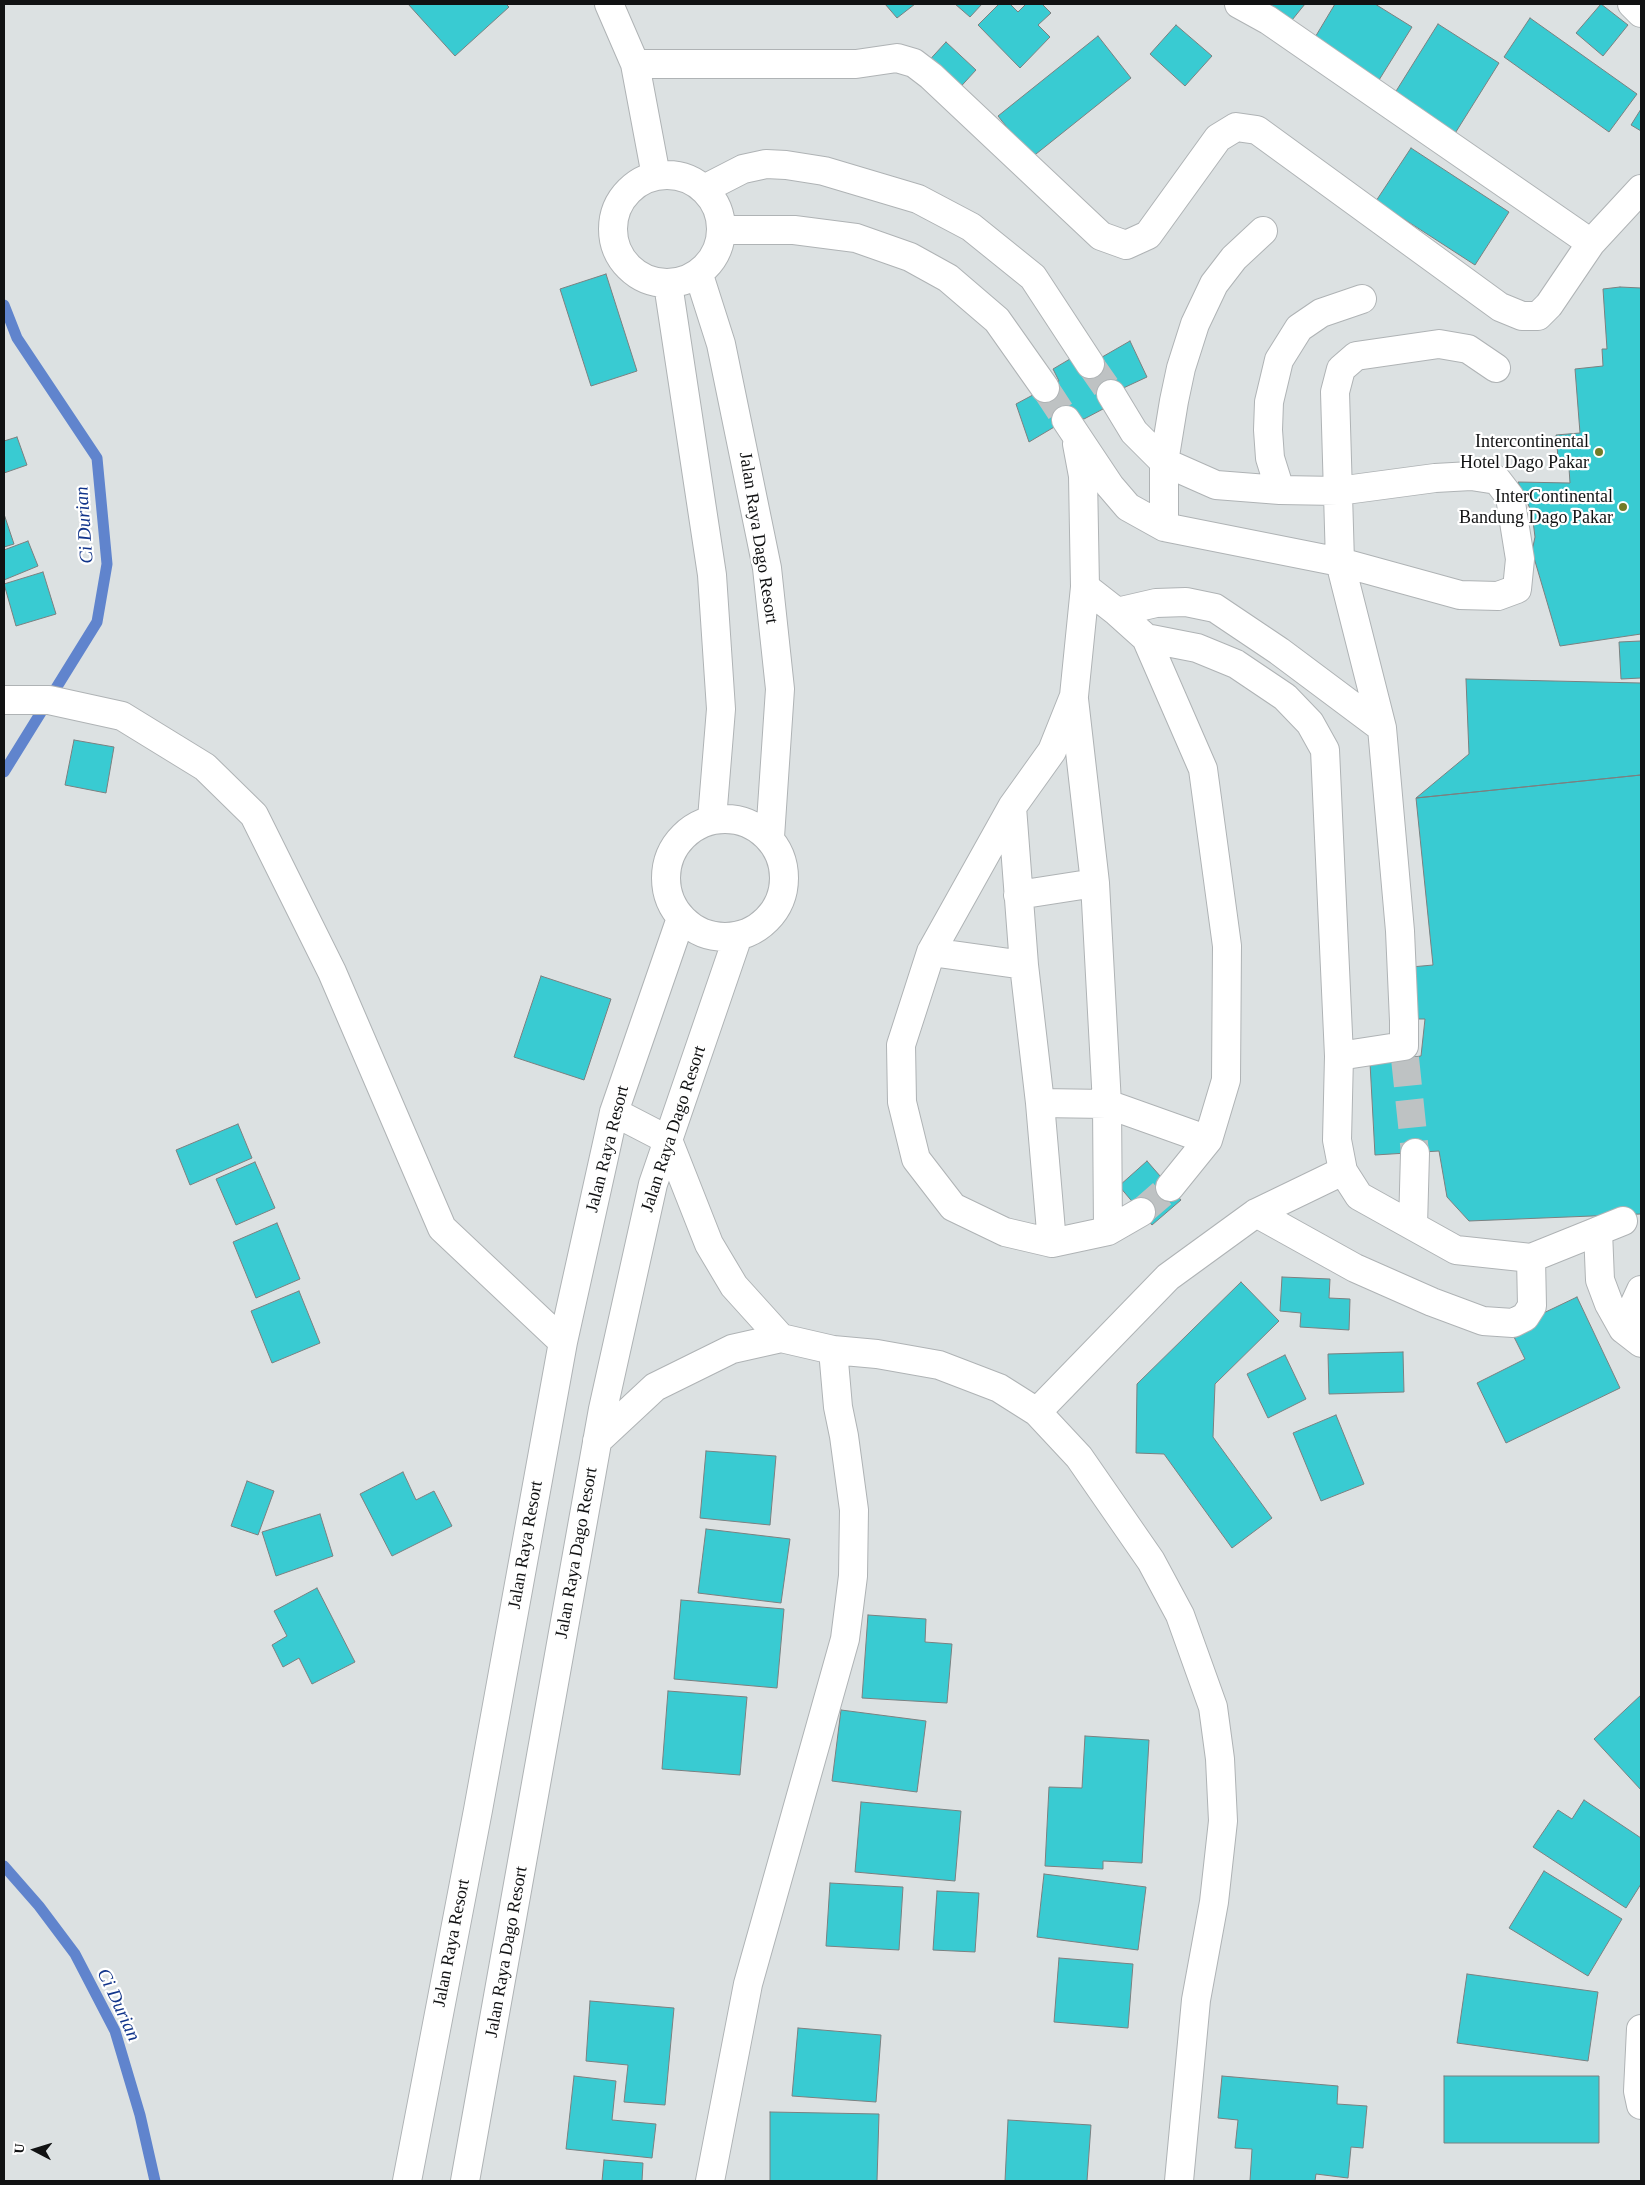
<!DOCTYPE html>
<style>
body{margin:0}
#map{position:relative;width:1645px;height:2185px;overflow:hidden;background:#dce1e2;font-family:Georgia,serif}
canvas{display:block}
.frame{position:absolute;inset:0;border:5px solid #111213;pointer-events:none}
.north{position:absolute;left:10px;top:2125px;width:50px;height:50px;-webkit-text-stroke:4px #fff;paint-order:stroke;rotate:275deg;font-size:14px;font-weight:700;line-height:20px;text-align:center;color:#111213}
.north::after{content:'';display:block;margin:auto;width:18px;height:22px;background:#111213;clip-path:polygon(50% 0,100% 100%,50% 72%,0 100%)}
</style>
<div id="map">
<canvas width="1645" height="2185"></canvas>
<div class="frame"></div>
<div class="north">U</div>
</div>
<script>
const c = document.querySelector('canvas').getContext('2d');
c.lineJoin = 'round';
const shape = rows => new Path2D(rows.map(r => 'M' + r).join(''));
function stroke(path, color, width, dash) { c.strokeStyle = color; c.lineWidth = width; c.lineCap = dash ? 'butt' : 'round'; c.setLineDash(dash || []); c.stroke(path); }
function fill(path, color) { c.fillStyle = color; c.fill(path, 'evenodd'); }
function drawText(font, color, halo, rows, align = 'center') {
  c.font = font + ' Georgia,serif'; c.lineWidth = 4.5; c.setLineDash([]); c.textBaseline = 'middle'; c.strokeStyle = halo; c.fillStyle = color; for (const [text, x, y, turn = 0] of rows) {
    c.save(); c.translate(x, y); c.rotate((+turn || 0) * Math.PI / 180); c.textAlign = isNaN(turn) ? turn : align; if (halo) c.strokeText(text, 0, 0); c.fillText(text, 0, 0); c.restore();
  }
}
const stream = shape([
 [4,305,17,338,97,458,107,564,97,622,4,772],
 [4,1866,39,1906,75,1954,115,2031,140,2115,155,2181]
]);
const building = shape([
 [408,4,506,4,509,7,455,56,408,4],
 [885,4,915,4,897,18,885,4],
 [955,4,982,4,970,17,955,4],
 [999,4,1010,4,1018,12,1026,4,1042,4,1051,13,1038,25,1050,37,1020,68,978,25,999,4],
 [1263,4,1305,4,1288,25,1263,4],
 [1335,4,1375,4,1412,27,1379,80,1314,39,1335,4],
 [1601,4,1628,25,1603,56,1576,33,1601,4],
 [1530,18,1637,94,1609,132,1504,57,1530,18],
 [1438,24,1499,63,1454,135,1393,96,1438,24],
 [1176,25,1212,56,1185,86,1150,54,1176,25],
 [1098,36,1131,78,1031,158,998,116,1098,36],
 [946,42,976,70,954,94,924,66,946,42],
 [1641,109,1641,131,1631,125,1641,109],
 [1411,148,1509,212,1475,265,1376,201,1411,148],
 [606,274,637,371,591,386,560,289,606,274],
 [1620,287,1641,288,1641,634,1560,646,1532,551,1535,537,1532,513,1518,482,1570,483,1569,468,1559,469,1556,435,1580,433,1575,369,1603,366,1602,349,1607,349,1603,289,1620,287],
 [1130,341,1147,377,1104,397,1103,409,1084,419,1076,417,1066,420,1029,442,1016,404,1059,381,1053,369,1075,356,1090,364,1130,341],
 [17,437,27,465,4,473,4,441,17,437],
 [4,514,14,544,4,547,4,514],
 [28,541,38,566,4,580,4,550,28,541],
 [43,572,56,614,16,626,4,584,43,572],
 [1641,641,1641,678,1621,679,1619,642,1641,641],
 [1466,679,1641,683,1641,775,1416,798,1469,754,1466,679],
 [74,740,114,747,106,793,65,785,74,740],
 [1641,775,1641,1214,1469,1221,1447,1197,1439,1151,1375,1155,1370,1063,1421,1056,1425,1019,1411,1019,1411,967,1433,965,1416,798,1641,775],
 [541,976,611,999,584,1080,514,1057,541,976],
 [238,1124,252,1158,190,1185,176,1150,238,1124],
 [1147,1161,1181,1200,1152,1225,1119,1186,1147,1161],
 [255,1162,275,1208,236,1225,216,1179,255,1162],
 [277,1223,300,1279,256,1298,233,1242,277,1223],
 [1282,1277,1330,1279,1329,1298,1350,1299,1349,1330,1300,1327,1301,1313,1280,1311,1282,1277],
 [1241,1282,1279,1321,1215,1384,1213,1437,1272,1518,1232,1548,1164,1454,1136,1453,1137,1384,1241,1282],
 [299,1291,320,1343,272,1363,251,1311,299,1291],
 [1577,1297,1620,1388,1506,1443,1477,1383,1525,1359,1510,1329,1577,1297],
 [1403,1352,1404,1392,1329,1394,1328,1354,1403,1352],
 [1285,1355,1306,1399,1268,1418,1247,1374,1285,1355],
 [1336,1415,1364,1484,1321,1501,1293,1433,1336,1415],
 [706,1451,776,1456,770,1525,700,1518,706,1451],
 [403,1472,416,1500,434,1491,452,1526,392,1556,360,1494,403,1472],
 [247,1481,274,1491,258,1535,231,1526,247,1481],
 [320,1514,333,1556,276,1576,262,1532,320,1514],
 [706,1529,790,1539,781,1603,698,1593,706,1529],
 [317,1588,355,1662,312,1684,299,1658,283,1667,272,1645,287,1636,274,1611,317,1588],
 [681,1600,784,1609,777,1688,674,1679,681,1600],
 [868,1615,926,1619,925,1642,952,1644,947,1703,862,1698,868,1615],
 [668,1691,747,1697,740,1775,662,1769,668,1691],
 [1641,1695,1641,1790,1594,1739,1641,1695],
 [841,1710,926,1721,917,1792,832,1781,841,1710],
 [1085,1736,1149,1740,1142,1863,1103,1861,1103,1869,1045,1866,1049,1787,1082,1788,1085,1736],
 [1584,1800,1641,1838,1641,1884,1626,1908,1533,1847,1558,1810,1572,1819,1584,1800],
 [861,1802,961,1811,955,1881,855,1872,861,1802],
 [1544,1871,1622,1919,1588,1976,1509,1928,1544,1871],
 [1044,1874,1146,1887,1138,1950,1037,1937,1044,1874],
 [830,1883,903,1887,899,1950,826,1946,830,1883],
 [937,1891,979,1893,975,1952,933,1950,937,1891],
 [1059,1958,1133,1964,1128,2028,1054,2022,1059,1958],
 [1467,1974,1598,1992,1588,2061,1457,2043,1467,1974],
 [590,2001,674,2008,665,2105,624,2102,628,2065,586,2061,590,2001],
 [798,2028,881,2035,876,2102,792,2096,798,2028],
 [574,2076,616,2081,612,2120,656,2124,652,2158,566,2149,574,2076],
 [1222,2076,1338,2086,1337,2104,1367,2106,1363,2148,1351,2147,1348,2178,1316,2174,1315,2181,1250,2181,1252,2149,1235,2148,1238,2120,1218,2118,1222,2076],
 [1444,2076,1599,2076,1599,2143,1444,2143,1444,2076],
 [770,2112,879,2114,877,2181,770,2181,770,2112],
 [1008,2120,1091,2125,1087,2181,1005,2181,1008,2120],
 [604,2160,643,2163,642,2181,602,2181,604,2160]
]);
const minorTunnel = shape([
 [1090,364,1111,394],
 [1045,388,1066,420],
 [1405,1058,1415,1153],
 [1141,1212,1170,1187]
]);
const minor = shape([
 [609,4,635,64,656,176],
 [1632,4,1641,13],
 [635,64,856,64,897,58,914,63,931,76,1101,236,1126,245,1148,235,1218,138,1236,127,1257,130,1500,307,1522,316,1538,316,1549,305,1591,243,1268,20,1239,4],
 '613 229a54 54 0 1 1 108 0a54 54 0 1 1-108 0Z',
 [704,189,743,169,766,164,786,165,824,171,918,199,971,227,1033,277,1090,364],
 [722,230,794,230,856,238,910,257,948,278,997,320,1045,388],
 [1591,243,1641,189],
 [699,275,721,344,767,568,780,689,770,837],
 [668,284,712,575,721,709,712,819],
 [1066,420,1110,486,1128,507,1164,527,1340,562,1460,595,1498,596,1517,589,1520,559,1510,497,1497,480,1471,476,1435,478,1338,491,1280,490,1216,485,1164,462,1134,432,1111,394],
 [1077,444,1083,476,1085,587,1074,696,1052,751,1012,807,931,952,901,1045,902,1102,916,1159,953,1207,1005,1232,1052,1243,1108,1231,1141,1212],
 [1280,490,1270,458,1268,430,1269,402,1279,360,1299,328,1321,313,1362,299],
 [1164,527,1164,462,1174,401,1181,368,1195,324,1214,284,1234,258,1263,231],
 [1085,587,1117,612,1146,638,1203,769,1227,946,1226,1080,1208,1140,1170,1187],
 [1117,612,1156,603,1186,602,1215,608,1279,651,1382,728],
 [1146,638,1197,648,1236,664,1285,697,1310,723,1325,750,1339,1056,1337,1140,1343,1171,1359,1196,1456,1250,1531,1258,1623,1221],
 [1074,699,1095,883,1107,1104,1108,1231],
 [4,700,49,700,122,716,205,767,254,815,332,972,442,1228,563,1342],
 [1012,807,1024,965,1040,1103,1052,1243],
 '666 878a59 59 0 1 1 118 0a59 59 0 1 1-118 0Z',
 [1018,895,1095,883],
 [931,952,1024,965],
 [1339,1056,1404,1046,1404,1021,1400,931,1382,728,1340,562,1335,392,1341,369,1356,356,1439,344,1468,349,1496,368],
 [1040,1103,1107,1104,1208,1140],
 [614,1112,668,1140,709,1244,734,1286,781,1338],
 [1256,1213,1355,1268,1432,1302,1483,1321,1513,1323,1525,1317,1532,1306,1531,1258],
 [1413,1226,1415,1153],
 [1598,1231,1600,1280,1609,1304,1623,1329,1641,1343],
 [1623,1329,1641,1290],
 [1037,1412,1168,1277,1256,1213,1343,1171],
 [597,1441,655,1387,732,1349,781,1338,833,1350,877,1354,939,1365,999,1388,1037,1412,1079,1457,1151,1561,1180,1615,1213,1707,1220,1759,1223,1821,1214,1902,1196,2000,1179,2181],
 [1641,2029,1638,2091,1641,2105],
 [407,2181,478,1810,563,1342,614,1112,681,918],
 [465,2181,603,1409,653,1184,738,936],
 [710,2181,748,1984,845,1639,853,1576,854,1510,844,1436,838,1407,833,1350]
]);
const markers = [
 [1599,452,5,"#727b27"],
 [1623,507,5,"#727b27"]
];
const poiNames = [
 ["Intercontinental",1589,442],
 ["Hotel Dago Pakar",1589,463],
 ["InterContinental",1613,497],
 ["Bandung Dago Pakar",1613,518]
];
const streetNames = [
 ["Jalan Raya Dago Resort",758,538,81],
 ["Jalan Raya Dago Resort",674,1129,-72],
 ["Jalan Raya Resort",608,1149,-76],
 ["Jalan Raya Resort",526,1545,-80],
 ["Jalan Raya Dago Resort",577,1553,-80],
 ["Jalan Raya Resort",452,1943,-79],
 ["Jalan Raya Dago Resort",507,1952,-80]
];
const waterNames = [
 ["Ci Durian",85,525,-94],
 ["Ci Durian",118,2005,65]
];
stroke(stream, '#6084cd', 11);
fill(building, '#39cbd2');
stroke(building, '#7b8080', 1);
stroke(minorTunnel, '#bec2c3', 28, [28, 14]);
stroke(minor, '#afb3b5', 30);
stroke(minor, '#fff', 28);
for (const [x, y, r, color] of markers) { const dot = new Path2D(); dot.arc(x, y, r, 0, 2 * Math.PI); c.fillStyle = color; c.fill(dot); stroke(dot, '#fff', 2); }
drawText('18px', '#111213', '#fff', poiNames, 'right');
drawText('18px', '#111213', '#fff', streetNames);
drawText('italic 19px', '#11348a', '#fff', waterNames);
</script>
